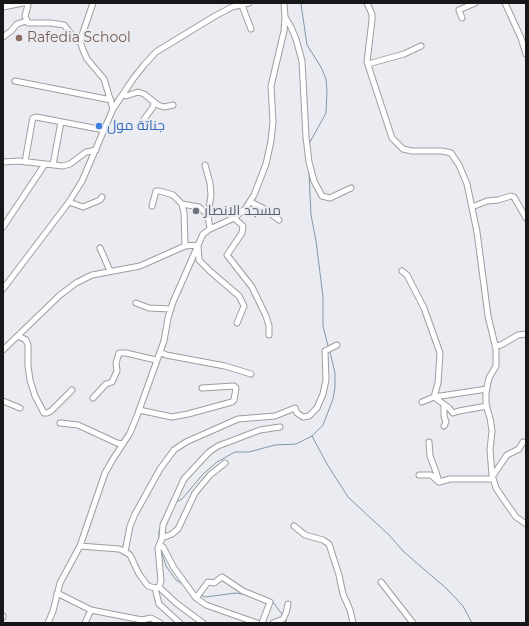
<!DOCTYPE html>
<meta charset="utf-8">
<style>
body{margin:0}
#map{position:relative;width:529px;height:626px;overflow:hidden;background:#ebecf1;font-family:Montserrat,sans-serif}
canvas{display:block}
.frame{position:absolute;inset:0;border:4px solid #171719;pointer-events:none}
</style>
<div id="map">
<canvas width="529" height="626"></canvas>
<div class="frame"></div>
</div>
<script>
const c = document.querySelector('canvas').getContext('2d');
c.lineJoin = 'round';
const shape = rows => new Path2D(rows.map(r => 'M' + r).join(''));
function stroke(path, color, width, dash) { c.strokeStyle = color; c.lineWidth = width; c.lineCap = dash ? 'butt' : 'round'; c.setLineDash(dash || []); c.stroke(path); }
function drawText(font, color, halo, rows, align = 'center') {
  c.font = font + ' Montserrat,Cairo,sans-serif'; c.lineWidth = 4; c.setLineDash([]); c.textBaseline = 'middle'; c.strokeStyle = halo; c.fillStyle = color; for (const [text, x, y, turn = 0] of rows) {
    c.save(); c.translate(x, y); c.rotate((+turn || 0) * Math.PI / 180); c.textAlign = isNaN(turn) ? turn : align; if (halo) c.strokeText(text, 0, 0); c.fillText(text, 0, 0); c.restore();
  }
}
const stream = shape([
 [301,4,307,45,321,67,326,79,327,91,326,113,309,144],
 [309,173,311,215,316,241,323,297,323,326,328,346],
 [312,436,327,464,348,497,389,535,404,552,447,589,463,606,472,623],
 [176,502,182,499,203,474,217,462,235,452,249,452,275,445,296,444,312,436,323,425,333,399,335,387,335,373,330,352],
 [159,539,159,532,160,527],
 [161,551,166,566,176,580,183,584],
 [201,595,205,597,236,593,247,595],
 [272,601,282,614],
 [286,618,286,623]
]);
const minor = shape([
 [24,3,27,3,28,5,25,16,28,23,51,23,64,25,77,41,80,41],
 [93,3,80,41,83,50,87,59,104,79,113,109],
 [241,3,251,29],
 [367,3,372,14,372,20,367,62,392,138,403,149,412,151,442,151,451,153,459,165,467,184,477,232,488,316,496,349,496,366,489,378,486,392,486,405,490,418,492,431,490,450,492,475,496,488,504,500,516,517,526,524],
 [505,3,521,38,526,54],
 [3,7,23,3],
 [285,17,291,27,296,39,302,61,306,137,309,162,314,181,322,196,330,198,351,188],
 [462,18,459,10,475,3],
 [3,37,11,31,17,24,26,21],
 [368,64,404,54,421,46],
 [15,81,111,100],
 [124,93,126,96,138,92,144,94,158,105,164,107,173,105],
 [142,122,153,107,154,102],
 [3,162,19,161,63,166,70,164,86,152,96,150],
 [25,162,32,122,33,118,36,117,104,130],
 [53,165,61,122],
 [205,165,210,183,211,195,208,215,210,229],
 [69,202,83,207,100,200,102,197],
 [250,202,263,208,279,220],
 [182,204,184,213,185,246],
 [152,206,156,191,160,191,173,195,182,204,199,207,208,215],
 [472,207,487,201,498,200,511,196,514,197,526,218],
 [234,218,243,226,242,233,227,255,252,287,266,316,269,326,269,335],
 [3,227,45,164],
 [198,246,199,260,211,272,239,296,244,306,237,323],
 [100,248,110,271],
 [402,271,407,275,424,308,440,353,438,383,434,397],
 [3,289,69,202,82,181,113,109,133,79,144,65,156,52,215,16,232,7,249,3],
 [136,303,149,308,171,309],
 [18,336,26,340,28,345,28,366,30,380,35,396,44,413,47,413,51,411,72,390],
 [495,346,501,345,518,335,526,334],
 [3,350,60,295,76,283,92,275,140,266,185,246,198,245],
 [160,352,166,355,225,366,251,374],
 [434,397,449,408,453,413,459,411,487,406],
 [93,398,106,384,112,382,117,371,116,363,119,353,126,353,156,360],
 [3,401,20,408],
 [422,402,434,397,487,389],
 [139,410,172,417,188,414,232,402,234,400,236,388,234,386,202,388],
 [60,423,78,425,117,443,122,444],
 [444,426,446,422,444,416,444,405],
 [429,442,430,456,436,472,439,482,450,479,492,479],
 [419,475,431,475,439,482],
 [492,475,494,474,507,455,519,449,523,442],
 [294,526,305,535,323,540,329,544,339,575,343,594,350,610,353,623],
 [162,538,163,525,184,479,209,452,218,446,260,430,280,427],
 [80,546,119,549,124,551,130,555,139,574,148,586,155,588,159,587],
 [159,546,163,547,174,568,196,598,206,605,257,623],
 [125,552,130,526,135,514,160,469,174,450,186,442,238,419,275,416,295,408,297,413,303,417,309,416,317,408,323,394,326,380,325,351,337,345],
 [381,582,413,623],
 [159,587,161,581,158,548,162,538,172,534,178,529,195,493,210,475,225,463],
 [159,587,176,603,203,623],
 [155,588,159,604,180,623],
 [57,593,91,610,142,620,151,618,160,623],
 [196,598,208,582,214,583,222,577,243,591,270,602,262,623],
 [3,617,3,616],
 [48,623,53,611,60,583,80,546,105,473,113,459,130,433,137,416,164,341,168,318,173,302,203,234,210,229,234,218,245,209,254,195,266,164,271,141,273,122,271,86,284,31,285,17,284,3],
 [85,623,91,610],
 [273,623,283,619,286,613,288,604]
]);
const markers = [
 [19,38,4,"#8d6e63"],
 [99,126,4,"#3f7fe0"],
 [196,211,4,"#6b7280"]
];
const educationNames = [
 ["Rafedia School",27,38]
];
const shopNames = [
 ["جناتة مول",107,126]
];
const worshipNames = [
 ["مسجد الانصار",204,211]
];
stroke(stream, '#8197a8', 1);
stroke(minor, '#9d9ea2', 7);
stroke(minor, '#fff', 5);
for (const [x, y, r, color] of markers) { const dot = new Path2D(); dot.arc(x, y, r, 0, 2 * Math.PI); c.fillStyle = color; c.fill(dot); stroke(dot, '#ebecf1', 1.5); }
drawText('14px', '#785e54', '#ebecf1', educationNames, 'left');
drawText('14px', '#366cbe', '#ebecf1', shopNames, 'left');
drawText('14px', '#5b616d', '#ebecf1', worshipNames, 'left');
</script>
